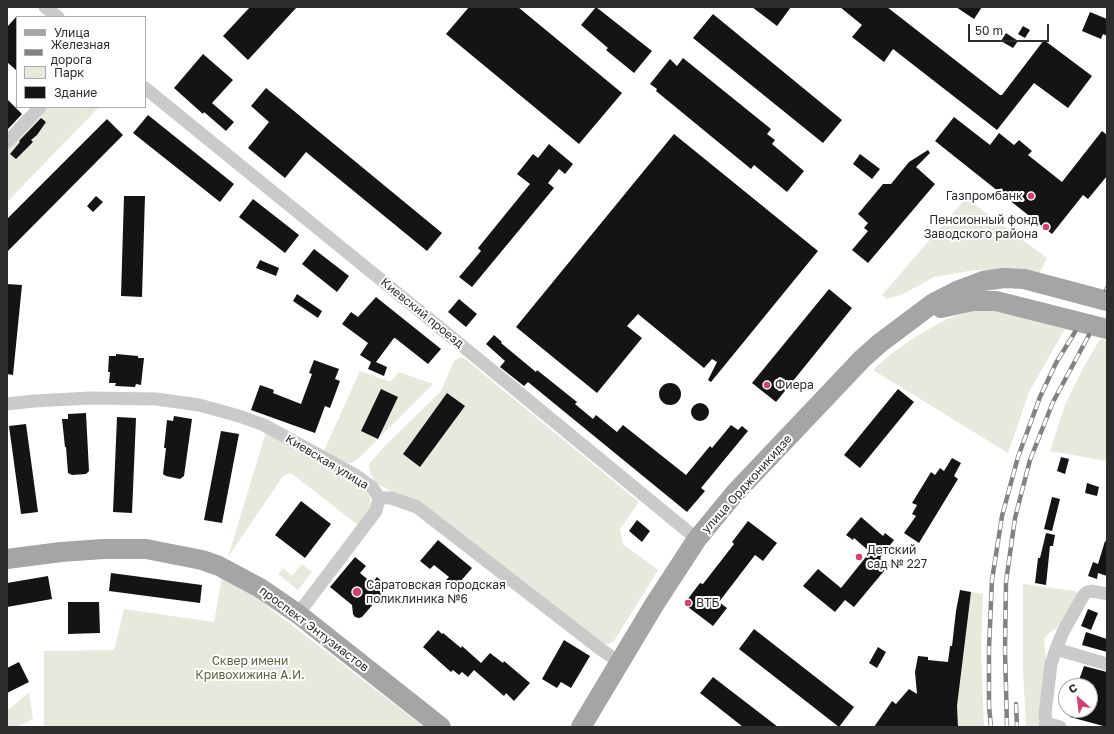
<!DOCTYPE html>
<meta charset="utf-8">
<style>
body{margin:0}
#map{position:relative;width:1114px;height:734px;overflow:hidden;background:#fff;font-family:"Golos Text",sans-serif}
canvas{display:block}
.frame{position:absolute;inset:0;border:8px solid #2d2d2d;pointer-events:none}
.legend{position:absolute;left:16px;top:16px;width:130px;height:92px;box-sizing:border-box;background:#fff;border:1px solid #ababab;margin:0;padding:5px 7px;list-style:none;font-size:12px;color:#2d2d2d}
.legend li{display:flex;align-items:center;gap:8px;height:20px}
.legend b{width:20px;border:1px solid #ababab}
.north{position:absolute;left:1058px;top:678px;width:40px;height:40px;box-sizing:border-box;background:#fff;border:1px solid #ababab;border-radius:50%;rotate:332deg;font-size:11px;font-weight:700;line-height:16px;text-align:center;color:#2d2d2d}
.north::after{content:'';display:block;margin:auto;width:14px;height:18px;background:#d44072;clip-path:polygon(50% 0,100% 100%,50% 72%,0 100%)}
.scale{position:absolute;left:968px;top:24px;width:81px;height:18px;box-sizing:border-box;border:2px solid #2d2d2d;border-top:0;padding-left:5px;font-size:12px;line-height:14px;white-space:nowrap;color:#2d2d2d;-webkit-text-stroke:3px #fff;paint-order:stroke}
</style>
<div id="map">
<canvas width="1114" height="734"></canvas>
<div class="frame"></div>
<ul class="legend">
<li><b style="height:5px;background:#a5a5a5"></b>Улица</li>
<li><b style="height:5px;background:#828282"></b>Железная дорога</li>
<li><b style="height:11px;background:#e7e9dc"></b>Парк</li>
<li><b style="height:11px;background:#141414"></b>Здание</li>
</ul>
<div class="north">С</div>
<div class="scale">50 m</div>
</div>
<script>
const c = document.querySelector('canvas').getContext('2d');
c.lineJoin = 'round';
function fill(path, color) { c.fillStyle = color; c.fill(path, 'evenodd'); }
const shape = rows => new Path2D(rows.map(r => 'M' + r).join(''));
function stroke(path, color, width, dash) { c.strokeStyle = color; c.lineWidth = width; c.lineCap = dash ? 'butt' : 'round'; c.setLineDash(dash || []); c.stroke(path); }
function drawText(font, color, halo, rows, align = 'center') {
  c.font = font + ' "Golos Text",sans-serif'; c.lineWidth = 4; c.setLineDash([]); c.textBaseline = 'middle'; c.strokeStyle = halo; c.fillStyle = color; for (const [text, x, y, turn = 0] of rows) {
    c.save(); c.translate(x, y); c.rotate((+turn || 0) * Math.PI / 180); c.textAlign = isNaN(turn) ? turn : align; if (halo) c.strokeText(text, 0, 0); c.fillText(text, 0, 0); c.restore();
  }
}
const green = shape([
 [44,107,99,107,7,202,7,146],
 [966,198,1047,258,1038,275,1026,272,975,270,934,277,903,294,887,299,882,295],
 [995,309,1013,315,1065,329,1029,392,1008,453,873,370,892,353,915,337,945,320,969,311],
 [1100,339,1107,340,1107,461,1050,451,1065,405,1081,372],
 [459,358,464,358,639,502,620,529,623,544,658,570,614,641,609,644,601,644,394,493,375,482,370,473,369,464,383,448,441,391,454,361],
 [360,371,390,382,399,372,433,384,360,457,352,463,341,463,323,453],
 [266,432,366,488,370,499,371,510,359,526,291,473,283,476,228,557],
 [302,564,312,572,298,590,278,574,283,568,292,576],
 [222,577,254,596,424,727,44,727,44,651,114,650,124,609,214,622],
 [1023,584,1075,591,1079,598,1064,624,1050,632,1044,639,1047,670,1042,727,1026,727,1023,670],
 [971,592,983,594,981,647,984,727,958,727,957,706],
 [29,692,33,719,17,727,7,727,7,710,11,708]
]);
const building = shape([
 [250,7,297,7,248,60,223,36],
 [469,7,518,7,622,93,579,144,446,34],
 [596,7,652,51,634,73,606,50,608,48,581,25],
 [752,7,791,7,777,26],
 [840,7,887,7,1000,95,1002,95,1044,40,1092,76,1068,108,1034,83,997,130,893,49,884,62,852,37,862,25],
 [956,7,982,7,974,19],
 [1090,12,1107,19,1107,36,1103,34,1101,39,1082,31],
 [713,14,842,120,823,143,693,38],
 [17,16,17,71,7,62,7,27],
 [1023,26,1030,30,1025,38,1018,34],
 [1006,33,1018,41,1013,48,1001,41],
 [203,54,233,80,212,103,234,122,226,131,204,112,203,114,174,88],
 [683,58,771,129,767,134,775,140,772,144,804,171,787,192,754,165,751,169,656,91,657,89,650,84,670,59,677,66],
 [266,88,442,233,427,251,306,152,285,178,248,148,269,122,251,106],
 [7,99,22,114,8,129,7,129],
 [148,115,234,184,220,202,133,133],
 [954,117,990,145,999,133,1014,145,1019,140,1032,151,1028,155,1062,182,1102,131,1107,135,1107,176,1088,199,1083,195,1052,234,935,141],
 [41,118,46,122,37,135,31,140,33,142,16,159,10,154,20,142,19,141],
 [107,119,123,135,7,252,7,219],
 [674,134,818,251,711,382,708,380,717,362,712,359,704,368,638,314,627,326,642,338,597,393,516,327],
 [549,144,573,164,565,174,559,169,548,183,554,188,472,287,459,277,481,251,478,248,530,184,517,174,533,154,538,158],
 [928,150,930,153,916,167,935,184,868,263,852,250,868,231,864,228,868,223,858,214,883,184,891,184,909,162],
 [860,154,880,169,872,179,853,164],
 [96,196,103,202,93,212,87,206],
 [124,196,145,196,142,297,121,296],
 [253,199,299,235,285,253,239,217],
 [314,249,349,276,337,292,302,264],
 [260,260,279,268,276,276,256,268],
 [7,284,22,285,13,375,7,374],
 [829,289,852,308,776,402,752,383],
 [297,294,322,311,318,318,293,301],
 [376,297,441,349,428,364,395,338,394,338,376,362,387,367,384,376,368,369,371,362,360,355,368,343,342,324,351,312,358,317],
 [459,299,477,314,466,327,448,312],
 [494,335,502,342,501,343,536,372,537,370,577,402,575,404,593,419,596,415,617,432,623,425,686,475,710,446,712,448,731,425,738,430,742,426,748,431,701,488,705,491,687,512,528,382,524,386,500,367,505,361,486,344],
 [116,354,138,356,138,358,144,358,141,385,136,384,135,387,115,386,116,383,109,383,110,372,108,372,109,356,116,356],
 [314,360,339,369,335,379,340,381,330,408,325,406,315,433,251,410,260,385,274,390,273,393,301,404,312,374,309,373],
 '659 394a11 11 0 1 1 22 0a11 11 0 1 1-22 0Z',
 [381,389,398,397,378,439,361,431],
 [898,389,914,402,860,468,844,455],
 [447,393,465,406,420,467,403,454],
 '691 412a9 9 0 1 1 18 0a9 9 0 1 1-18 0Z',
 [86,413,89,471,86,474,72,475,68,473,66,447,65,447,62,419,68,419,68,414],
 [174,416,192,419,184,476,180,479,166,476,163,474,166,448,164,448,167,420,173,421],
 [117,417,136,418,132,513,113,512],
 [26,424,38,512,21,514,9,426],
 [221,431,239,434,222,523,204,520],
 [1061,457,1069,459,1065,474,1057,471],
 [952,458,961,463,954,476,958,479,919,543,904,533,916,516,912,514,917,505,912,503,931,472,935,475,940,468,944,471],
 [1087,483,1099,487,1097,496,1085,493],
 [1052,497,1060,499,1052,531,1044,529],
 [301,501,331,524,305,558,275,535],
 [861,517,883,536,885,533,894,540,880,558,889,565,854,607,845,600,835,612,803,586,818,569,841,588,870,552,854,538,853,540,846,535],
 [637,520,650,531,642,542,629,531],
 [748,521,777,543,763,561,755,555,719,602,727,608,713,626,684,604,700,583,703,584,734,544,732,542],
 [1046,533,1055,535,1053,546,1050,546,1046,585,1035,583,1038,558,1040,558],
 [438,540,472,568,454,589,445,581,449,577,434,565,430,569,420,561],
 [1105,541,1107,542,1107,576,1098,573,1097,579,1088,576,1093,562,1098,564],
 [355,557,366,566,360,573,372,583,377,577,388,587,362,617,359,618,355,617,353,614,352,605,330,587],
 [111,573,202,585,200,603,109,591],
 [48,576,52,599,7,607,7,583],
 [960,590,971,592,957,706,958,727,874,727,892,701,896,704,909,689,917,694,915,672,918,656,928,657,928,660,948,662,950,646,952,646,956,611],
 [68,602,99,602,100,633,68,634],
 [1088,609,1098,613,1091,630,1081,626],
 [754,629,854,707,839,727,739,649],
 [438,630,442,634,443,633,461,648,462,646,481,663,490,653,503,663,504,661,530,683,514,701,506,693,504,696,474,670,468,677,462,672,459,675,453,670,451,672,423,647],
 [1086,632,1107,639,1107,652,1082,645],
 [564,640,590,656,571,688,561,682,557,688,542,679],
 [878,647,886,652,877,668,869,663],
 [19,662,29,682,7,693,7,668],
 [1084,666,1107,672,1107,727,1070,717,1072,710,1090,710,1090,698,1094,685,1079,680],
 [713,677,778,727,743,727,700,693]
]);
const street = shape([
 [45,7,58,17],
 [145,88,460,344,697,539],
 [7,142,40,107],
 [7,404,34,401,91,398,156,399,199,405,239,416,264,425,355,475,372,487,379,498,391,498,417,507,599,648,619,662],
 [298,614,376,511,379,498],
 [1056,649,1107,664],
 [1046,723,1060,727],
 [1045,727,1046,723,1045,714,1051,664,1056,649,1063,632,1083,596,1087,592,1092,591,1107,594]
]);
const primary = shape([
 [941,308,973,301,996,301,1107,329],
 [7,559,61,552,103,549,146,549,202,560,219,566,260,588,298,614,441,727],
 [581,727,654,605,697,539,734,494,862,359,880,343,932,304,959,290,983,281,1004,278,1024,279,1107,301]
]);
const rail = shape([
 [1106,290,1107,288],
 [1016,704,1017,727],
 [991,727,989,706,989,648,992,580,1002,516,1018,457,1040,397,1056,363,1075,332],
 [1007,727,1005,650,1006,582,1015,518,1030,460,1053,402,1089,335]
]);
const markers = [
 [1031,196,4,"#d44072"],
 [1046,227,4,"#d44072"],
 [767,385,4,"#d44072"],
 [859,557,4,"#d44072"],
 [357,592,5,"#d44072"],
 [688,603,4,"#d44072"]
];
const poiNames = [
 ["Газпромбанк",1023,196,"right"],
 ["Пенсионный фонд",1038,220,"right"],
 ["Заводского района",1038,234,"right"],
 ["Фиера",775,385],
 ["Детский",867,550],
 ["сад № 227",867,564],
 ["Саратовская городская",366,585],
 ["поликлиника №6",366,599],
 ["ВТБ",696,603]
];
const streetNames = [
 ["Киевский проезд",422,313,39],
 ["Киевская улица",327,462,31],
 ["улица Орджоникидзе",747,484,-48],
 ["проспект Энтузиастов",314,629,37]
];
const parkNames = [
 ["Сквер имени",250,661],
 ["Кривохижина А.И.",250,675]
];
fill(green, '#e7e9dc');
fill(building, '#141414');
stroke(street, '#cacaca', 13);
stroke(primary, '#a5a5a5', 20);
stroke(rail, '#828282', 4.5);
stroke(rail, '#fff', 3, [9]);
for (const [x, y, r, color] of markers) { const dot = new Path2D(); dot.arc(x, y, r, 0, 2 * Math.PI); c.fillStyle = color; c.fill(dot); stroke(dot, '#fff', 1.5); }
drawText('12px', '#2d2d2d', '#fff', poiNames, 'left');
drawText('12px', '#2d2d2d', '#fff', streetNames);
drawText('12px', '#5a643f', '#fff', parkNames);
</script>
